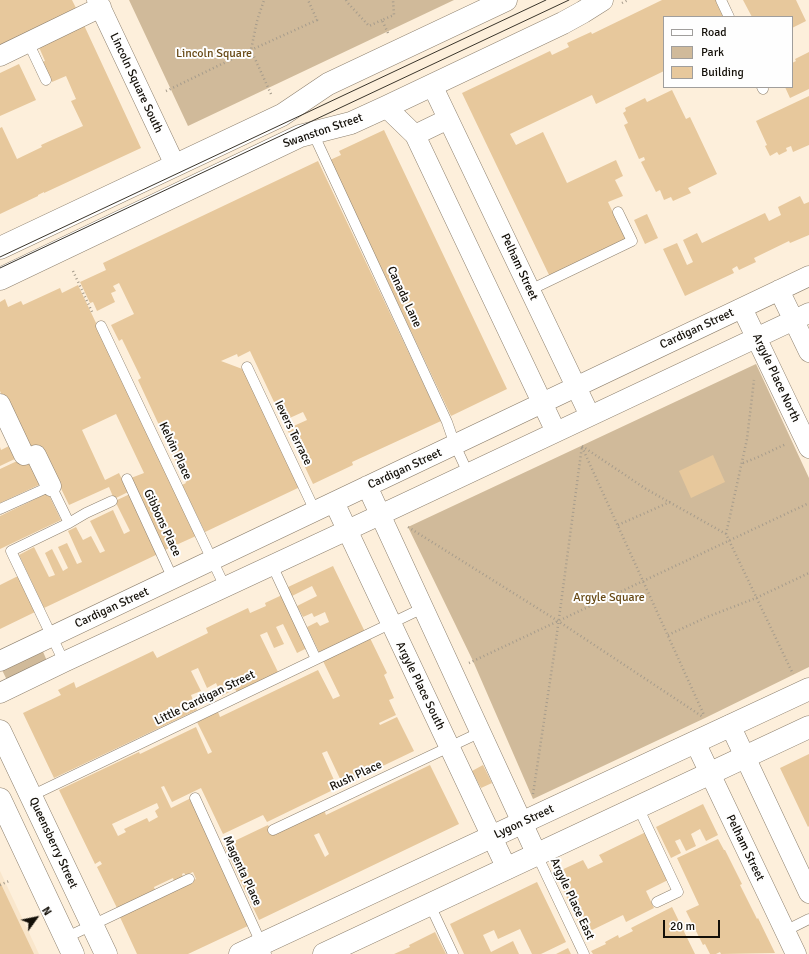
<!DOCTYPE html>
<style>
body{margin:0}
#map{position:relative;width:809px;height:954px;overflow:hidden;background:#fdefdb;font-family:Signika,sans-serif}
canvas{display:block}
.legend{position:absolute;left:663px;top:16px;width:130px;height:72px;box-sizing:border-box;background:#fefefe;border:1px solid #a09e9c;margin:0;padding:5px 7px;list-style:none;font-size:12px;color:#130f08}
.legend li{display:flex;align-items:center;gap:8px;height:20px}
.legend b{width:20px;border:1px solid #a09e9c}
.north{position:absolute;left:16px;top:898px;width:40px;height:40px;-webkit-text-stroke:3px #fefefe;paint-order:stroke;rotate:57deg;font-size:11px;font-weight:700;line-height:16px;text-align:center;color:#130f08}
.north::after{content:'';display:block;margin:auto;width:14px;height:18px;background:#130f08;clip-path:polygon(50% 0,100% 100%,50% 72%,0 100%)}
.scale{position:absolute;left:663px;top:920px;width:57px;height:18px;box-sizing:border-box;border:2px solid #130f08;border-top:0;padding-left:5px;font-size:12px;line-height:14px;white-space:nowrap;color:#130f08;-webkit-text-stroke:3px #fefefe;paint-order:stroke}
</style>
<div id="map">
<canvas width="809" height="954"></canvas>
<ul class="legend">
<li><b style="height:5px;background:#fff"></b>Road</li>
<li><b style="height:11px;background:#d0ba9a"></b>Park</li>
<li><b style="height:11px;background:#e7c89c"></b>Building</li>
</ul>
<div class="north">N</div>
<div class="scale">20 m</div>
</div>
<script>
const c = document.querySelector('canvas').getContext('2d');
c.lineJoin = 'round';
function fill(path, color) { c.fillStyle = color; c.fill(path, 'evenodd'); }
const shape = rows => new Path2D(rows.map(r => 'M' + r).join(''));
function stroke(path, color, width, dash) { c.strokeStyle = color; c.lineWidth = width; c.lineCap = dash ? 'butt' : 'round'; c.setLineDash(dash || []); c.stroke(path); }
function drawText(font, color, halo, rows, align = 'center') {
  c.font = font + ' Signika,sans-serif'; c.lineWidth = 4; c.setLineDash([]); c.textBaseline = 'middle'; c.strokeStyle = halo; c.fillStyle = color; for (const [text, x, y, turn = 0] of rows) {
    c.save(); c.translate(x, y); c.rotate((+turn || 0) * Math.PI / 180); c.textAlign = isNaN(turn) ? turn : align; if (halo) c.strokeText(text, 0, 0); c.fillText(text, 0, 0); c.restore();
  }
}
const built = shape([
 [0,871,39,954,0,954]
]);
const green = shape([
 [129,0,454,0,188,126],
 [756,364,809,478,809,667,705,718,533,799,473,661,408,527],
 [41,647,47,661,7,680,0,666]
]);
const building = shape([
 [0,0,72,0,78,12,31,30,0,45],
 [662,0,717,0,726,17,664,17,664,71,596,104,592,95,510,134,516,145,543,132,567,183,616,160,623,176,615,180,623,196,608,202,626,240,550,277,462,93,550,51,552,55,569,47,567,43,591,32,592,34],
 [743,0,796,0,806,21,792,28,792,17,752,17],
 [83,23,141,148,44,193,44,192,38,195,38,196,0,214,0,128,2,127,17,159,42,147,41,145,83,126,71,101,76,99,66,76,52,82,42,62,45,61,38,45],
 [809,52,809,89,790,98,785,87,792,87,792,63,796,61,795,59],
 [19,64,36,100,0,116,0,73],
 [672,90,686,119,690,117,717,174,688,188,691,193,673,201,671,197,664,200,660,190,656,192,641,162,645,160,644,157,639,159,624,125,628,123,623,113,626,111,625,108,645,98,647,102],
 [809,96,809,145,793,152,791,146,786,148,787,151,779,155,777,152,770,156,765,146,767,145,756,121],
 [384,130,507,389,451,416,330,160,341,155,339,151],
 [318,161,441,421,352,462,353,465,313,484,287,429,307,420,303,412,283,421,250,351,238,357,237,354,221,361,245,370,300,487,205,532,182,485,186,483,138,380,141,378,122,339,119,341,111,325,134,314,119,283,113,286,116,291,111,293,115,302,97,311,93,302,90,303,80,282,106,270,103,263],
 [800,196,804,204,809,202,809,235,790,243,789,241,754,258,756,262,739,270,737,266,732,269,734,273,685,296,663,249,677,243,687,265,693,262,683,240,697,233,702,243,765,213,769,221,781,215,778,207],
 [647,214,658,238,645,244,634,220],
 [78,285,160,458,196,536,165,550,131,478,144,473,116,414,82,430,105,480,119,473,128,492,114,499,109,487,69,505,42,449,30,455,0,391,0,302,5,299,8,307,21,301,23,305,60,288,62,293],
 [15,443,21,456,0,466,0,447,1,450],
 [30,455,43,483,0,503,0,469],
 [713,455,725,482,691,498,679,471],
 [48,493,61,520,0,549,0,516],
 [130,494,158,554,44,608,19,555,34,547,49,577,55,575,45,553,52,549,63,571,68,568,58,547,67,543,77,564,82,562,68,531,76,527,83,540,91,536,100,553,105,551,90,521,113,510,124,534,130,531,115,501],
 [333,566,365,632,320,654,307,627,317,622,320,626,329,622,325,612,314,617,312,613,303,617,297,606,317,596,312,586,292,596,288,587],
 [18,576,35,612,0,629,0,585],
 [282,595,307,648,297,653,283,624,276,627,284,644,274,648,267,632,260,635,278,672,237,692,235,689,222,696,216,683,207,688,198,668,191,671,201,691,191,695,197,710,54,778,23,713,61,695,58,690,74,682,76,688,153,651,157,658,208,633,206,628,248,608,250,613,266,606,265,603],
 [370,638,387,673,384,675,394,698,389,700,396,715,379,723,380,725,397,717,414,751,343,785,327,751,322,753,334,780,331,781,335,789,267,822,263,815,223,834,201,788,172,802,164,786,161,787,171,808,191,798,252,924,188,954,137,954,119,915,196,879,193,872,186,875,184,873,182,874,183,877,174,881,173,878,154,887,155,890,117,908,97,867,102,864,100,861,95,864,59,790,139,752,140,754,196,727,208,754,212,752,197,722,218,712,220,717,318,670,333,699,340,696,323,661],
 [157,803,159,808,155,811,158,817,149,822,147,818,124,829,126,832,118,836,112,824],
 [809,754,809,826,808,827,780,768],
 [430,765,459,824,259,920,224,846,268,825,272,834,324,810,326,815],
 [319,833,329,854,325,857,314,835],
 [483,765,492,783,481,788,472,771],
 [703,804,718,835,706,841,700,829,691,834,696,846,686,851,680,839,675,841,681,853,671,858,656,827],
 [648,831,668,880,646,891,654,908,626,922,623,915,584,934,555,873,583,860,588,869,603,862,599,855],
 [718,839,724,850,725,850,742,884,740,885,757,919,758,918,775,953,721,954,720,952,716,954,710,954,705,944,703,945,686,911,699,905,677,858],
 [0,882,34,954,0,954],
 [537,882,566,942,541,954,532,954,520,929,498,939,494,930,483,935,491,952,513,941,519,954,464,954,450,924],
 [672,907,695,954,593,954,591,951,606,944,605,942,618,935,619,938,633,931,631,928],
 [435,932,446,954,394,954,410,947,409,945],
 [568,948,571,954,556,954]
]);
const path = shape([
 [346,0,347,2,369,26,382,20],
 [622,3,628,0],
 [388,33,382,20,394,15,393,0],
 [166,91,251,50,257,21,264,0],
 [271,94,251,50,317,20,308,0],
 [73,271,93,314],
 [582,446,646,489,726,534,793,674],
 [582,447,704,715],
 [743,463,756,458,786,444],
 [618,525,670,502],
 [408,527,558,621,703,717],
 [726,534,747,439,754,380],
 [668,635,707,617,756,598,809,573],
 [469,663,809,503],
 [533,794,555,648,582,446],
 [0,885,9,881]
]);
const service = shape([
 [721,0,729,17],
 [28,42,46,80],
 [762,87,763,89],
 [313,133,447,422,455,445,468,473],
 [530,290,632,241,618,212],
 [101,326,225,587],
 [247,367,315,511],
 [127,479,173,579],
 [0,509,51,486,69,523,11,551,64,662],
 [69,523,86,513,112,501],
 [272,565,316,659],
 [31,796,423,608],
 [195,798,266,954],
 [638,807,678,892,657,902],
 [273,830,481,732],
 [537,855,584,954],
 [430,905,453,954],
 [785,931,809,919],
 [65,938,189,879]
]);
const minor = shape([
 [97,0,175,165],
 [0,56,101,7],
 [432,85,590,416],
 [386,107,415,135,556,432],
 [415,135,448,119],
 [779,290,809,352],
 [742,308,809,448],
 [0,404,24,455],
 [36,455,51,486],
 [367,486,537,855],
 [334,502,507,869],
 [0,661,809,276],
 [0,693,64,662,397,507,809,313],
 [730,725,809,893],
 [695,742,796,954]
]);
const tertiary = shape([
 [0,248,282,115,328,84,506,0],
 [0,279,300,136,351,123,386,107,563,23,583,12,602,0],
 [240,954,809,689],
 [324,954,809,727]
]);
const secondary = shape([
 [0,731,106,954],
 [0,799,73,954]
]);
const tram = shape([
 [0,257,546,0],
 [0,268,569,0]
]);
const parkNames = [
 ["Lincoln Square",214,54],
 ["Argyle Square",609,598]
];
const streetNames = [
 ["Lincoln Square South",136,83,65],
 ["Swanston Street",323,131,-19],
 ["Pelham Street",519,267,65],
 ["Canada Lane",404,297,65],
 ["Cardigan Street",697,329,-25],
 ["Argyle Place North",776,378,65],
 ["Ievers Terrace",293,433,64],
 ["Kelvin Place",175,451,65],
 ["Cardigan Street",405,469,-25],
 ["Gibbons Place",162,523,65],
 ["Cardigan Street",112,608,-25],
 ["Argyle Place South",420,686,64],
 ["Little Cardigan Street",205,698,-26],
 ["Rush Place",356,776,-25],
 ["Lygon Street",524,822,-25],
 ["Queensberry Street",53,843,65],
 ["Pelham Street",745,848,64],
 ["Magenta Place",242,871,65],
 ["Argyle Place East",572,899,65]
];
fill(built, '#f9e6cb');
fill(green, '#d0ba9a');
fill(building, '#e7c89c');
stroke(service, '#8e816f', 11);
stroke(minor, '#8e816f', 21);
stroke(tertiary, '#8e816f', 23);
stroke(secondary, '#8e816f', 23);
stroke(path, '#a69c8c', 2.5, [1, 3]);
stroke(service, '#fff', 10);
stroke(minor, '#fff', 20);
stroke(tertiary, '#fff', 22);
stroke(secondary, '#fff', 22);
stroke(tram, '#3a352b', 1);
drawText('12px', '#674915', '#fefefe', parkNames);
drawText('12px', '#130f08', '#fefefe', streetNames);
</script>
